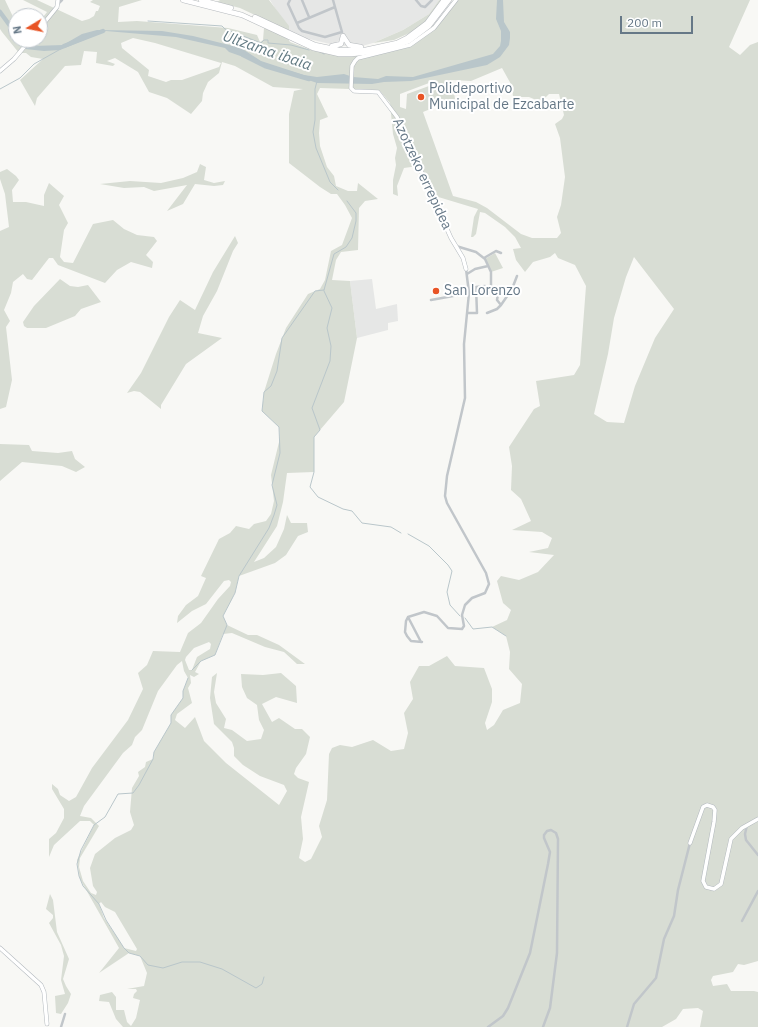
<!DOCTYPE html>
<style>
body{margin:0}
#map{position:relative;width:758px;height:1027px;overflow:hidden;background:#f8f8f5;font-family:"IBM Plex Sans",sans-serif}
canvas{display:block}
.north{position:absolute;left:8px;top:8px;width:40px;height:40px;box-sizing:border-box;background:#fff;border:1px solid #c2c9cf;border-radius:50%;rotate:260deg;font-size:11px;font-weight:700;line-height:16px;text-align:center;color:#667887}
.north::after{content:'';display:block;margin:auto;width:14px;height:18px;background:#e85425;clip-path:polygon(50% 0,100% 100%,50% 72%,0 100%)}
.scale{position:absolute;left:620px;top:16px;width:73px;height:18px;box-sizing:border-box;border:2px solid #667887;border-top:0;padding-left:5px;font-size:12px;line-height:14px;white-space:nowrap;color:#667887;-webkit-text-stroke:3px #fff;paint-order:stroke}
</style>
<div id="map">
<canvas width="758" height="1027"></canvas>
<div class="north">N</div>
<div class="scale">200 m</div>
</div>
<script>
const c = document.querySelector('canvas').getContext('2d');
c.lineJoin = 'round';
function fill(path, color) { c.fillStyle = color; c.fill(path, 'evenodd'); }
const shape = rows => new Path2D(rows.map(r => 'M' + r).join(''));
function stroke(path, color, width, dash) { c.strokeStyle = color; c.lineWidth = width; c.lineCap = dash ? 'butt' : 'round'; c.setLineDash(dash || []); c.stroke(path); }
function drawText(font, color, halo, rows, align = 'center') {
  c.font = font + ' "IBM Plex Sans",sans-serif'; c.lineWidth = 4; c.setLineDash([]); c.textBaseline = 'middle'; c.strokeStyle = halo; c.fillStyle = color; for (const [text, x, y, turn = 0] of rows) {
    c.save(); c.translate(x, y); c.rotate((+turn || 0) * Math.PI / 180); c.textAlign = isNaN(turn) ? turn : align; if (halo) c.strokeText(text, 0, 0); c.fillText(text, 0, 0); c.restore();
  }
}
const built = shape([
 [270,0,439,0,429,14,403,30,373,43,362,46,346,46,330,44,305,38,289,31],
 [372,279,376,309,397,304,398,321,388,323,388,330,357,338,350,281]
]);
const green = shape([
 [0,0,5,0,16,23,16,40,40,40,40,21,47,12,23,0,37,0,82,21,89,19,94,16,96,11,98,11,100,6,90,2,93,0,142,0,119,7,118,22,137,21,228,28,257,35,260,42,263,40,264,28,287,37,290,42,311,50,327,52,410,45,434,28,456,0,750,0,729,47,740,55,750,45,758,42,758,961,744,965,738,964,733,972,713,976,711,980,713,986,727,984,731,991,754,991,758,992,758,1027,700,1027,703,1011,698,1008,683,1009,676,1019,662,1027,123,1027,116,1019,109,1002,99,1001,100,995,112,992,116,997,116,1010,124,1010,127,1022,131,1026,136,1018,140,1000,133,998,134,994,137,991,136,989,127,989,144,986,147,973,140,956,129,953,99,973,119,948,80,879,77,860,94,825,90,821,80,821,54,845,49,857,49,839,56,833,64,818,64,809,52,789,52,784,58,789,60,795,69,801,76,797,92,768,128,720,143,689,138,673,147,665,153,651,180,652,188,633,201,623,218,599,230,586,231,582,229,580,224,581,206,604,192,611,177,623,178,616,186,605,198,596,206,578,201,576,219,539,230,533,236,526,249,529,254,524,266,521,271,514,274,501,271,475,280,438,279,427,262,411,264,392,276,354,286,328,308,294,320,289,325,280,331,251,342,245,352,218,345,205,337,194,331,194,320,187,289,163,289,114,294,91,303,89,273,87,235,66,222,62,219,73,208,82,203,93,202,101,191,114,167,98,149,92,138,72,115,58,107,61,115,64,113,66,96,63,97,52,84,51,81,65,65,66,37,98,35,106,20,80,43,59,31,57,26,53,19,53,2,32,0,29],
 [133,38,155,43,221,63,219,67,182,80,171,80,166,82,148,76,149,70,122,48,121,43],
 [502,68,512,86,513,97,529,97,541,102,549,94,559,94,564,115,562,119,555,124,560,138,565,177,561,205,557,217,561,233,557,238,532,238,521,234,487,208,476,202,453,196,423,112,455,99,452,80,471,81],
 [429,83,434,95,429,86,407,94,406,109,400,107,400,94],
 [320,88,379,90,390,103,393,134,397,148,395,158,396,165,393,180,393,194,398,196,397,186,404,168,418,166,429,190,435,196,478,209,474,217,471,237,473,237,476,234,480,212,485,213,505,227,515,237,521,248,513,249,516,260,525,272,533,262,550,257,555,253,558,258,575,265,586,286,580,365,574,375,536,381,540,406,534,409,509,447,512,466,511,490,521,499,531,521,512,530,542,532,552,538,548,548,529,552,554,555,538,572,519,580,501,576,497,581,503,603,511,610,507,620,492,627,506,636,510,652,509,669,522,684,520,703,503,710,494,725,487,730,485,723,492,702,492,689,484,668,455,666,447,656,429,666,419,666,410,682,413,699,404,713,408,733,404,749,391,751,373,740,352,747,340,745,332,748,329,754,327,800,319,826,322,837,311,859,305,862,299,858,303,839,301,817,309,782,298,778,294,774,296,768,306,754,310,737,302,729,295,729,279,718,272,722,262,704,276,697,297,703,296,686,281,673,263,675,241,674,242,687,247,698,257,705,259,720,264,730,261,739,247,741,232,730,224,728,226,719,216,703,214,692,217,673,212,677,210,698,214,724,232,742,234,748,234,756,243,765,260,776,284,785,287,791,279,805,226,763,204,741,195,717,185,728,175,720,177,714,192,703,188,688,191,683,190,675,194,677,199,674,195,672,201,661,215,655,223,634,232,633,265,647,284,652,297,664,305,664,279,645,257,635,248,635,227,625,223,616,235,593,239,576,275,563,286,555,298,536,308,532,307,523,291,523,287,515,284,529,276,547,264,558,254,562,277,526,283,502,287,473,314,472,314,437,344,402,357,338,350,281,332,280,336,260,341,252,358,250,359,208,365,201,378,199,358,183,357,191,348,191,336,186,334,176,327,167,320,146,319,133,320,120,328,117,317,94],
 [634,257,674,309,655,338,635,386,624,423,607,422,594,414,608,354,614,318,626,277],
 [209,642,211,644,210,649,197,657,192,670,189,670,185,660,186,657,194,648],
 [182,661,184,671,188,678,183,691,183,698,171,715,171,723,154,752,153,759,146,762,145,767,138,772,139,776,132,788,130,812,134,825,131,830,115,838,95,854,90,868,93,886,97,892,96,895,91,893,83,881,79,867,80,858,99,826,91,818,80,816,84,806,123,753,132,745,135,737,142,730,158,691,177,665],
 [101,902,105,907,115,912,137,949,136,951,124,948,117,937,104,918,99,904],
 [220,0,269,0,289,26,289,31,240,8,217,2],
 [439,0,442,0,426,21,414,31,394,40,373,43,403,30,429,14],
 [200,164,206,167,204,180,214,183,225,181,223,185,214,186,195,184,183,204,167,211,187,185,154,191,144,187,124,188,100,184,130,181,161,183,183,178,197,172],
 [7,169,16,176,19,180,12,190,13,202,26,202,44,206,44,195,49,183,64,196,59,205,68,223,64,230,60,257,64,262,73,263,93,224,113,220,124,229,137,235,154,237,157,241,146,255,153,262,152,268,131,262,117,270,105,283,58,265,53,258,49,258,32,280,27,279,23,274,13,282,11,293,4,310,10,321,6,327,12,380,6,407,0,409,0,231,9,227,5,194,0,179,0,172],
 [235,236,238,243,233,251,217,291,203,316,198,333,222,338,186,364,161,405,161,409,140,392,134,391,127,393,141,373,169,317,180,300,195,310,213,272],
 [495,253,503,268,491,272,485,259],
 [60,279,70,286,78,287,88,285,101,302,81,309,75,316,46,328,27,328,24,326,23,322,34,306],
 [0,444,29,445,32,451,58,453,72,451,75,459,85,467,76,472,62,466,22,462,0,481],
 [50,894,53,900,57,932,69,959,63,979,66,986,71,994,68,1003,61,1014,56,1013,55,996,65,994,61,980,64,956,61,945,49,923,53,918,53,915,46,909]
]);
const water = shape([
 [497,0,503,0,504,22,510,32,510,38,509,45,500,57,487,65,411,81,384,82,372,84,317,83,229,52,225,48,176,37,106,31,60,50,44,51,25,49,21,42,17,40,27,41,33,46,63,45,82,34,97,30,162,31,193,36,241,48,261,61,304,75,317,77,344,74,353,77,378,79,386,76,413,77,493,54,500,46,501,41,501,31,496,19]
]);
const stream = shape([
 [148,21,222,26,225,29,261,43,264,40,268,40,268,43,291,45,309,50],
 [318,51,324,54],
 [317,81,315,89,315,120,313,132,316,148,330,182,338,190],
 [0,89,20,78,34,64,66,46],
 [324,290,334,254,346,247,352,238,356,221,356,213,347,201],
 [324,291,332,308,327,328,331,346,330,361,312,408,320,430,314,437,314,472,310,487,318,497,343,509,352,511,362,523,391,527,401,533],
 [408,534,429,546,448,565,452,571,447,592,450,605,460,616],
 [465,618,473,629,492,627,506,636],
 [192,670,201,661,215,655,227,625,223,616,235,593,239,576,269,528,274,515,277,505,272,485,280,453,279,427,262,411,264,392,271,386,277,371,282,338,315,291,324,290],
 [188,678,183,691,183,698,171,715,171,723,154,752,153,759,139,785,133,793,118,794,105,817,94,825,81,850,77,864,79,876,83,886,99,904,106,920,124,948,129,953,140,956,148,965,163,968,182,962,200,962,222,969,256,988,262,984,264,977]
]);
const river = shape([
 [0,12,16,34],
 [64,46,103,31],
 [243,55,265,66,309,79]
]);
const street = shape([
 [290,0,288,4,299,28,302,31,325,37,342,32],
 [302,0,309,17],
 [333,0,342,32],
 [416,0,421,6,425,7,432,0],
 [58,4,62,0],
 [297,23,335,7],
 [456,246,476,252,485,259,491,272,491,292],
 [484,258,496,251,501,253],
 [467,274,475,269,488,266],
 [498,294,497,300,501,305],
 [431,300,475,292,486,292,508,295],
 [467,313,477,313,476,287,485,286],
 [487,313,497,309,501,305,512,289,517,276],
 [408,617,421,642],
 [422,642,411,641,407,636,405,632,406,621,408,617,424,612,437,616,448,628,462,629,464,626,462,615,465,605,472,598,485,593,489,584,486,573,447,503,445,496,447,476,465,398,464,344,469,293,466,269],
 [747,825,745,834,746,840,758,855],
 [742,921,758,891],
 [61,1027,65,1014],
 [488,1027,503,1016,508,1008,530,953,548,864,550,852,544,838,544,835,547,831,551,830,556,833,558,839,557,953,550,1008,543,1027],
 [627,1027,634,1004,656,978,664,939,674,916,678,890,690,843]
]);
const secondary = shape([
 [456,0,434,28,410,45,358,58,355,61,352,66,351,88,354,91,378,92,397,117,451,238,463,258,466,269],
 [40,28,57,7,58,0],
 [0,71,14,59,30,40],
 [690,843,703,807,707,805,713,807,715,810,714,822,703,881,706,887,714,889,721,884,731,839,742,828,758,819],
 [0,948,41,985,44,992,47,1024]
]);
const highway = shape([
 [183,0,242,15,313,48,339,54,352,54,379,51,409,41,429,26,449,0],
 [201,0,231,8],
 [255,17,315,45,339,50,365,50,397,43,407,38,427,23,444,0],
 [343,36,349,45,361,47],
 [332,46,341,44,343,36]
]);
const markers = [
 [421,97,4,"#e85425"],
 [436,291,4,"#e85425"]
];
const poiNames = [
 ["Polideportivo",429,89],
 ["Municipal de Ezcabarte",429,105],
 ["San Lorenzo",444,291]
];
const streetNames = [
 ["Azotzeko errepidea",422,174,65]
];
const waterNames = [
 ["Ultzama ibaia",267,51,19]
];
fill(built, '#e6e7e6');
fill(green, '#d8ddd4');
fill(water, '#b9c6ca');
stroke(stream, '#b9c6ca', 1);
stroke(river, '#b9c6ca', 4.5);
stroke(secondary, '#b3b9be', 4.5);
stroke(highway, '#b6babe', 5.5);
stroke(street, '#c1c6ca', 2.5);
stroke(secondary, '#fff', 3.5);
stroke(highway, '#fff', 4.5);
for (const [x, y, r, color] of markers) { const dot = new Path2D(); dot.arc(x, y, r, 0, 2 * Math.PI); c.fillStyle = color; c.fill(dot); stroke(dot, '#fff', 1.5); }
drawText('14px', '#667887', '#fff', poiNames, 'left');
drawText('14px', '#667887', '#fff', streetNames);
drawText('italic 15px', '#627a83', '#fff', waterNames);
</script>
